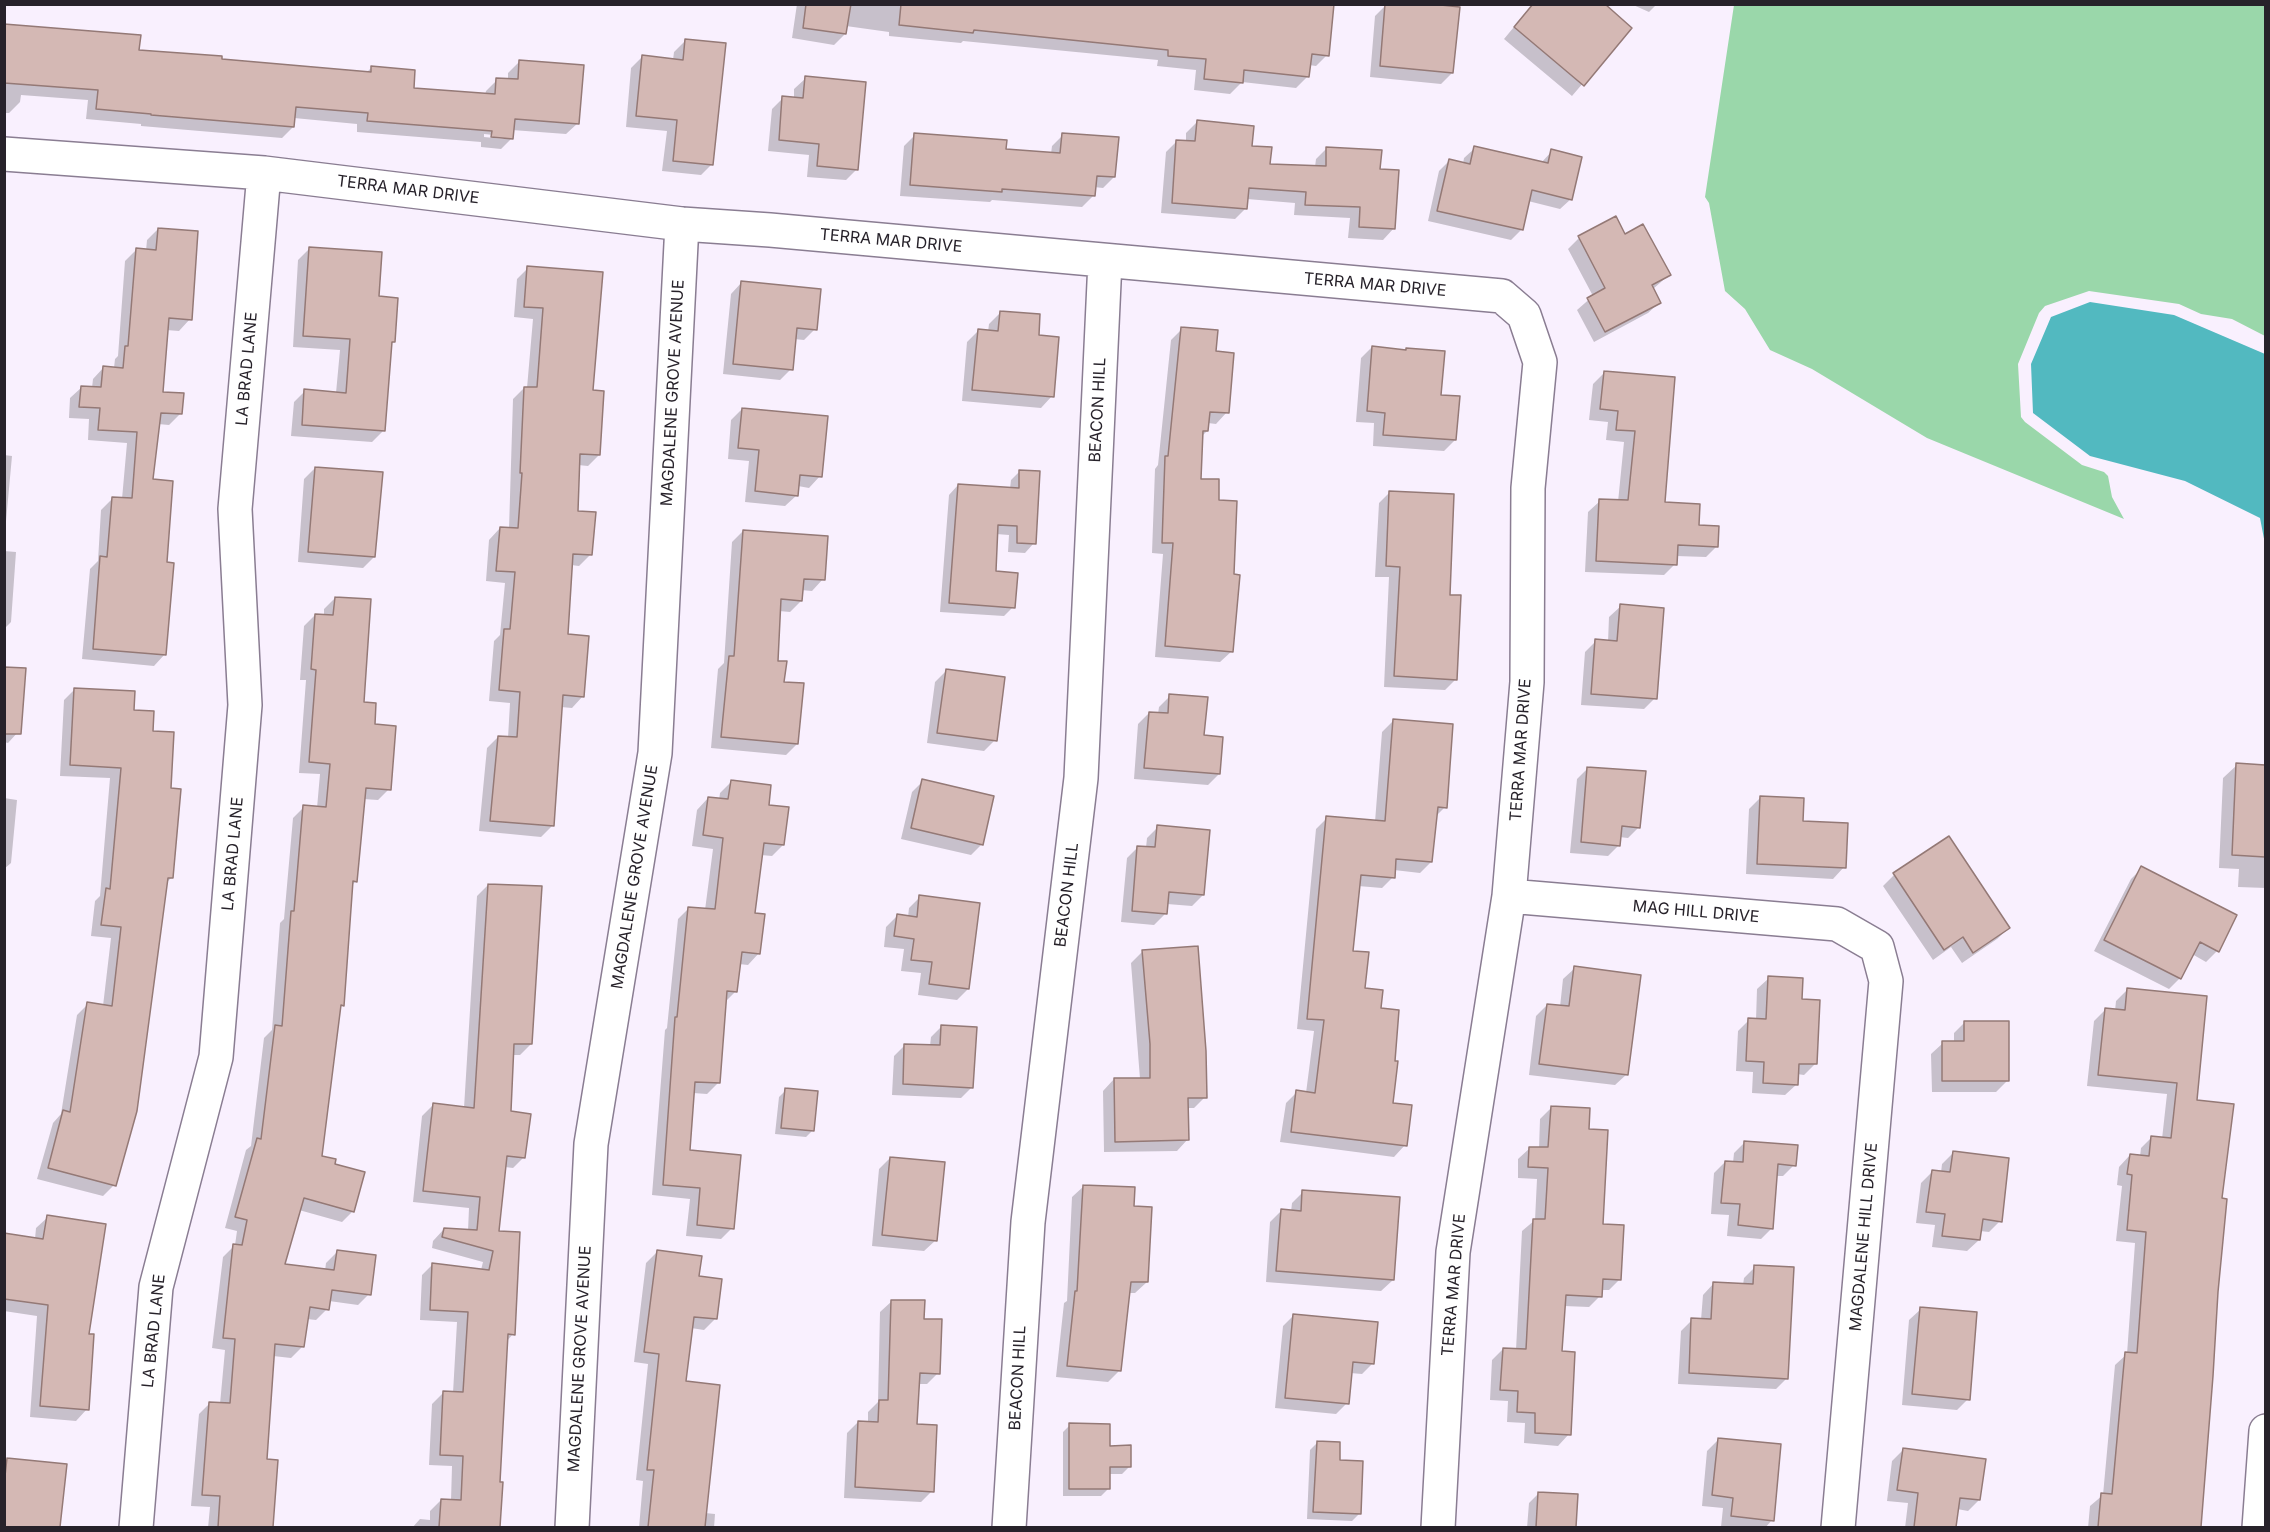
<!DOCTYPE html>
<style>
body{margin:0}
#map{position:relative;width:2270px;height:1532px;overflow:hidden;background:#f9f0fe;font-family:Inter,sans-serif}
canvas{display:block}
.frame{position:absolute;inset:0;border:6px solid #27222a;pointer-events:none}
</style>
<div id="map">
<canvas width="2270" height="1532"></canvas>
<div class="frame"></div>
</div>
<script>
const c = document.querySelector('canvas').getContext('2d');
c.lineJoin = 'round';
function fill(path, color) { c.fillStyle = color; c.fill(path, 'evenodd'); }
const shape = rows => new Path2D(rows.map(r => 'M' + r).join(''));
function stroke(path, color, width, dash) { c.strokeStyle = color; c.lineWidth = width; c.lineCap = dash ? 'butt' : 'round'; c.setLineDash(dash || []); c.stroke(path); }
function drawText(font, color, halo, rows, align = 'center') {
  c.font = font + ' Inter,sans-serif'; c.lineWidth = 4.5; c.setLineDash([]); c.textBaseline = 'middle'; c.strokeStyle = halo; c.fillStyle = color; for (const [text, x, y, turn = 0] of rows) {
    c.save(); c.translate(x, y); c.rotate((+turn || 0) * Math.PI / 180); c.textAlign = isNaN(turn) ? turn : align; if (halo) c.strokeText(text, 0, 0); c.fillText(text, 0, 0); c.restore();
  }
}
const green = shape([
 [1734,5,2265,5,2265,336,2232,319,2201,314,2179,304,2089,291,2045,306,2039,313,2018,364,2021,417,2025,422,2082,465,2104,472,2108,476,2112,497,2124,519,1927,438,1812,369,1770,350,1745,309,1725,291,1709,203,1705,197]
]);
const water = shape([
 [2090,302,2174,315,2265,354,2265,544,2260,518,2185,481,2090,456,2033,413,2031,364,2051,317]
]);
const shadow = shape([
 [797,4,1333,4,1327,55,1316,66,1309,65,1308,76,1296,88,1242,82,1230,94,1194,90,1196,70,1157,66,1158,60,963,41,961,43,889,36,889,32,846,26,845,34,834,45,792,38],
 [1533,4,1630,28,1572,96,1504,39],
 [1631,4,1657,4,1649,12],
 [1386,5,1452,73,1441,84,1370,77,1375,16],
 [4,25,138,51,366,73,372,67,412,89,485,95,486,91,497,80,508,80,508,73,520,61,578,123,566,134,512,130,512,138,501,149,481,147,481,142,357,132,357,124,294,118,293,127,282,138,141,126,141,124,86,119,88,100,21,95,20,102,9,113,4,113],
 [484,134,504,136,504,139,484,137],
 [685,41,712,164,701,175,662,171,667,131,626,127,631,68,642,57,673,60,674,52],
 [806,78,857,169,846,180,807,177,809,155,768,151,772,109,783,98,794,99,794,89],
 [1197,122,1251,147,1269,165,1315,167,1316,159,1327,148,1379,171,1394,228,1383,240,1348,238,1350,218,1294,215,1295,203,1247,199,1246,208,1235,219,1161,213,1166,152,1177,141,1186,142,1186,133],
 [915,135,1004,151,1051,154,1052,146,1063,135,1114,177,1103,188,1094,187,1093,196,1082,207,992,200,990,202,900,196,904,146],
 [1475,148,1541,163,1552,151,1571,199,1560,209,1528,201,1521,230,1511,240,1428,221,1439,171,1449,161,1463,164,1464,158],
 [158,229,190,319,179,331,166,330,161,393,180,414,169,425,158,424,151,481,165,564,165,654,154,666,82,659,90,569,98,561,101,510,113,498,122,499,127,443,88,440,89,419,69,418,70,398,82,387,92,388,93,379,104,367,114,368,115,359,118,356,125,261,136,250,146,251,147,240],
 [1624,236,1669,275,1653,289,1660,302,1648,313,1594,342,1577,310,1593,296,1568,249,1579,238],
 [309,249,378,298,394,341,390,345,383,431,372,442,291,436,294,402,305,391,336,393,340,350,293,347,298,260],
 [528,268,591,392,599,455,588,466,578,465,576,512,590,555,579,566,571,565,566,635,583,696,572,708,561,707,552,826,541,837,479,831,487,748,498,737,508,738,510,703,489,701,494,641,500,635,505,583,486,581,489,540,500,528,509,529,513,399,524,388,527,388,533,319,514,317,517,279],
 [742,282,815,329,804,340,794,339,791,369,780,380,723,374,731,294],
 [1000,313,1037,336,1052,396,1041,408,962,401,967,342,978,331,988,332,989,324],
 [1182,329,1215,352,1227,412,1216,424,1208,423,1207,431,1201,437,1200,480,1217,502,1232,651,1220,662,1155,657,1163,554,1152,553,1155,469,1158,465,1171,340],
 [1372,347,1440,396,1455,440,1444,451,1373,446,1374,423,1356,422,1361,358],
 [1604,373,1673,378,1663,504,1697,526,1717,546,1706,557,1676,556,1675,564,1664,575,1585,572,1588,512,1600,501,1618,502,1624,442,1606,440,1608,422,1589,420,1593,384],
 [742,409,820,476,809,488,798,486,797,495,785,506,745,502,749,461,728,459,731,420],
 [4,455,12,456,4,543],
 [315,468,374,557,363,568,298,562,304,479],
 [1020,471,1034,543,1025,553,1008,552,1009,535,996,534,994,572,1013,607,1004,616,940,612,949,495,958,485,1010,489,1011,480],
 [1390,492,1448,596,1456,679,1445,690,1384,687,1389,577,1375,577,1379,503],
 [743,531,823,579,812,591,801,590,801,601,790,612,779,611,776,662,797,744,786,755,711,748,718,669,724,663,732,542],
 [4,551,16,552,11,622,4,629],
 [335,598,363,703,373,725,389,789,378,800,363,799,356,881,351,886,342,1005,339,1008,320,1157,333,1165,353,1211,342,1222,299,1210,284,1265,325,1271,326,1263,337,1252,369,1294,358,1305,329,1301,327,1309,316,1320,307,1319,302,1347,291,1358,273,1356,266,1460,276,1461,271,1528,208,1528,210,1507,191,1506,199,1414,210,1403,220,1404,225,1350,212,1348,223,1257,235,1245,237,1231,225,1228,246,1150,251,1146,264,1038,272,1030,280,923,284,919,293,818,304,807,317,808,320,774,299,773,306,680,300,680,304,626,315,615,324,616,324,609],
 [1621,606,1655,698,1644,709,1581,705,1585,652,1596,641,1608,642,1609,617],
 [4,668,19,731,8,743,4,742],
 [946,671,995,740,984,751,927,743,935,682],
 [75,689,132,712,152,732,169,789,171,878,166,883,114,1185,103,1196,37,1179,53,1123,61,1114,77,1015,88,1004,103,1006,111,938,91,936,95,901,100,896,110,778,60,776,64,700],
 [1170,696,1203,737,1219,774,1208,785,1134,779,1138,724,1149,713,1158,714,1159,707],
 [1393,721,1445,807,1435,817,1431,862,1420,873,1394,870,1393,877,1382,888,1358,886,1351,952,1363,990,1391,1104,1405,1145,1394,1157,1280,1142,1286,1103,1297,1092,1306,1093,1314,1031,1297,1029,1316,829,1327,818,1375,822,1382,732],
 [2237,765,2266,766,2266,888,2238,887,2239,869,2219,868,2223,778],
 [1588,768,1639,827,1628,838,1619,837,1619,845,1608,856,1570,853,1577,779],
 [923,781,982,844,971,855,901,839,912,792],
 [731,782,767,806,783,845,772,856,761,855,753,915,759,953,748,965,739,964,735,992,725,1002,718,1083,707,1094,693,1093,688,1151,732,1228,721,1239,686,1236,690,1199,652,1195,665,1030,667,1028,678,919,689,908,705,910,713,849,692,846,697,810,708,798,719,800,720,793],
 [4,798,17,800,11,863,4,869],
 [1760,798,1802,822,1844,867,1833,879,1746,874,1749,809],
 [1158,827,1203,895,1192,906,1167,904,1165,914,1154,925,1121,922,1127,858,1138,847,1146,848,1147,838],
 [2142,868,2217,951,2206,962,2192,954,2180,978,2169,989,2094,951,2131,879],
 [1894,875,2009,928,1997,939,1962,963,1951,947,1933,960,1883,886],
 [488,885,531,1044,520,1055,512,1055,509,1113,524,1157,513,1168,505,1167,498,1232,513,1334,506,1342,498,1528,412,1528,420,1519,430,1520,430,1511,441,1500,451,1501,452,1466,429,1465,432,1404,443,1393,453,1393,457,1322,420,1320,422,1275,433,1264,481,1270,483,1262,432,1248,433,1241,444,1229,468,1231,469,1208,413,1202,422,1116,433,1105,464,1108,477,896],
 [920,897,968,989,957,1000,918,995,921,973,901,971,904,949,884,947,886,927,897,916,908,917,909,908],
 [4,906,6,906,4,928],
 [1142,952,1205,1097,1194,1108,1187,1108,1188,1139,1177,1151,1104,1152,1103,1091,1114,1079,1140,1079,1131,963],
 [1575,968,1627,1074,1615,1085,1529,1075,1536,1016,1547,1005,1560,1007,1563,979],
 [1769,978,1800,1001,1815,1064,1804,1075,1797,1074,1797,1084,1785,1095,1752,1093,1753,1072,1736,1071,1738,1031,1749,1020,1756,1020,1757,989],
 [2127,990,2196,1101,2221,1199,2212,1376,2199,1528,2088,1528,2090,1506,2103,1495,2115,1365,2127,1354,2135,1243,2116,1241,2122,1186,2117,1185,2119,1167,2130,1155,2140,1157,2141,1148,2152,1137,2162,1139,2167,1094,2087,1086,2094,1021,2105,1010,2115,1011,2116,1001],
 [1965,1022,2007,1081,1996,1092,1932,1092,1931,1054,1943,1043,1954,1043,1954,1033],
 [942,1026,972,1087,961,1098,892,1095,894,1056,905,1045,930,1046,931,1037],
 [786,1090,813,1130,806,1137,775,1134,779,1097],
 [1551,1108,1587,1130,1602,1225,1620,1279,1609,1290,1601,1290,1600,1296,1589,1307,1564,1306,1561,1352,1569,1434,1558,1446,1524,1443,1525,1423,1507,1422,1508,1401,1490,1400,1492,1360,1503,1349,1516,1350,1522,1231,1535,1220,1537,1179,1518,1178,1518,1159,1530,1148,1539,1149,1540,1119],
 [1745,1142,1794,1165,1783,1176,1776,1176,1772,1228,1761,1239,1727,1236,1729,1215,1711,1214,1714,1173,1725,1162,1733,1163,1734,1153],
 [1953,1153,2000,1221,1989,1232,1980,1231,1979,1240,1967,1251,1932,1247,1935,1225,1916,1223,1921,1183,1932,1172,1941,1173,1942,1164],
 [890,1158,936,1240,924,1251,872,1246,879,1169],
 [1084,1186,1133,1208,1147,1282,1135,1293,1129,1293,1119,1371,1108,1382,1056,1377,1064,1303,1067,1301,1072,1197],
 [1303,1192,1393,1280,1381,1291,1266,1282,1270,1222,1281,1211,1291,1212,1292,1203],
 [48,1217,88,1335,87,1409,76,1421,30,1417,37,1316,4,1311,4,1234,35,1239,36,1228],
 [657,1252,697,1278,715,1319,704,1330,691,1328,684,1383,705,1513,715,1514,714,1528,639,1528,643,1481,636,1480,648,1364,634,1362,646,1263],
 [1755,1267,1787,1378,1776,1389,1678,1384,1681,1331,1692,1320,1701,1320,1703,1295,1714,1283,1743,1285,1744,1278],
 [892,1301,923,1320,938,1373,927,1384,918,1384,916,1425,932,1491,921,1502,844,1498,847,1433,858,1422,868,1423,868,1412,878,1402,880,1312],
 [1921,1309,1968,1399,1957,1410,1902,1405,1909,1320],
 [1294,1315,1373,1363,1362,1374,1350,1373,1347,1403,1336,1414,1275,1408,1283,1326],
 [1070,1425,1109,1447,1129,1467,1122,1474,1109,1474,1108,1489,1101,1496,1063,1496,1063,1432],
 [1718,1440,1772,1520,1765,1528,1721,1527,1723,1508,1702,1506,1707,1451],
 [1318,1442,1338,1461,1359,1514,1352,1521,1307,1519,1310,1450],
 [1903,1450,1979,1500,1968,1511,1957,1509,1954,1528,1905,1528,1908,1503,1887,1501,1892,1461],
 [8,1460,65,1465,58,1528,4,1528,4,1463],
 [1538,1494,1576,1495,1575,1528,1527,1528,1529,1503]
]);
const building = shape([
 [806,4,851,4,846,34,803,28,806,4],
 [901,4,1334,4,1329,56,1312,54,1309,77,1244,70,1243,83,1204,79,1206,59,1168,56,1168,50,974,30,973,33,899,25,901,4],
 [1385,4,1431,4,1460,7,1453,73,1380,66,1385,4],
 [1533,4,1605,4,1632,28,1584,86,1514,27,1533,4],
 [4,24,141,35,139,50,222,56,222,59,371,72,371,66,415,70,414,88,495,94,496,78,518,79,519,60,584,65,579,124,515,119,513,139,491,137,492,131,367,121,368,113,296,107,294,127,151,115,151,114,96,109,98,90,4,83,4,24],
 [685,39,726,43,713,165,673,161,677,120,636,116,642,55,683,60,685,39],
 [805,76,866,82,858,170,817,166,819,144,779,140,782,96,803,98,805,76],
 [1197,120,1254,126,1252,146,1272,147,1270,164,1326,166,1326,147,1382,150,1380,169,1399,170,1395,229,1359,227,1360,207,1305,205,1306,192,1249,188,1247,209,1172,203,1176,140,1195,141,1197,120],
 [914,133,1007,140,1006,149,1060,153,1062,133,1119,137,1115,177,1097,176,1095,196,1002,189,1002,192,910,185,914,133],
 [1474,146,1548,163,1551,149,1582,157,1572,200,1532,190,1523,230,1437,211,1449,159,1470,164,1474,146],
 [1616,216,1625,234,1643,224,1671,275,1652,285,1661,303,1605,332,1587,298,1605,288,1578,236,1616,216],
 [158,228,198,231,192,320,169,318,163,392,184,393,182,414,161,413,153,479,173,481,167,562,174,563,166,655,93,649,100,556,107,557,112,497,132,498,137,432,98,430,100,408,79,407,81,386,101,387,103,366,123,368,125,346,128,346,136,248,156,250,158,228],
 [309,247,382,252,379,296,398,298,395,342,392,342,385,431,302,425,304,389,346,393,350,339,303,336,309,247],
 [527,266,603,272,593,390,604,391,600,455,580,454,578,511,596,512,592,555,573,554,568,634,589,636,584,697,563,695,554,826,490,821,498,736,517,737,520,692,499,690,504,629,510,629,515,572,496,571,500,527,518,528,522,473,520,473,524,387,537,387,543,308,524,307,527,266],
 [741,281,821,289,817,330,797,328,793,370,733,364,741,281],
 [1000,311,1040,314,1039,335,1059,337,1054,397,972,390,978,329,998,331,1000,311],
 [1181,327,1218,330,1216,351,1234,353,1229,413,1210,412,1208,431,1203,431,1201,479,1219,479,1219,500,1237,501,1234,574,1240,575,1233,652,1165,646,1173,543,1162,543,1165,456,1168,456,1181,327],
 [1372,346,1406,350,1406,348,1445,351,1441,395,1460,396,1456,440,1383,435,1385,413,1367,411,1372,346],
 [1604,371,1675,377,1665,502,1700,504,1699,525,1719,526,1718,547,1678,545,1677,565,1596,561,1599,499,1628,500,1635,431,1616,430,1618,411,1600,409,1604,371],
 [742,408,828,416,822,477,800,475,798,496,755,491,759,450,738,448,742,408],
 [315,467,383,472,375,557,308,552,315,467],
 [1019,470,1040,471,1036,544,1017,543,1017,526,998,525,996,571,1018,573,1015,608,949,603,958,484,1019,488,1019,470],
 [1389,491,1454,494,1450,595,1461,595,1457,680,1394,676,1400,567,1386,566,1389,491],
 [743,530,828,536,825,580,804,579,802,601,781,599,778,661,787,661,784,682,804,683,798,744,721,737,729,656,734,656,743,530],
 [335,597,371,599,364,702,376,703,375,724,396,726,391,790,366,788,357,882,353,881,344,1006,341,1005,322,1156,336,1159,335,1164,365,1172,354,1212,304,1198,285,1264,334,1270,337,1250,376,1255,371,1295,332,1290,329,1310,310,1307,304,1347,275,1344,267,1459,278,1460,273,1527,218,1527,220,1496,202,1495,209,1402,230,1403,235,1339,223,1338,233,1244,242,1245,247,1220,235,1217,257,1138,261,1139,275,1025,282,1026,291,911,294,911,303,805,326,807,330,764,309,762,316,670,311,669,315,614,333,615,335,597],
 [1620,604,1664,608,1657,699,1591,694,1595,639,1617,641,1620,604],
 [4,667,26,668,21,734,4,734,4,667],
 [946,669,1005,677,997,741,937,733,946,669],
 [74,688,135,691,134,710,154,711,153,731,174,732,171,788,181,789,173,878,168,878,137,1111,116,1186,48,1168,63,1110,70,1112,87,1002,112,1006,121,927,101,925,106,888,110,889,121,768,70,765,74,688],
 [1169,694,1208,697,1204,735,1223,737,1220,774,1144,768,1149,712,1168,713,1169,694],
 [1393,719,1453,724,1447,808,1438,807,1432,862,1396,859,1395,878,1361,875,1353,951,1369,952,1365,988,1383,990,1381,1008,1399,1010,1395,1061,1398,1061,1393,1103,1412,1105,1407,1146,1291,1132,1296,1090,1315,1093,1324,1020,1307,1019,1326,816,1385,821,1393,719],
 [2236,763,2265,765,2265,857,2232,855,2236,763],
 [1587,767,1646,771,1640,828,1622,826,1620,846,1581,842,1587,767],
 [922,779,994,796,983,845,911,828,922,779],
 [731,780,771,785,769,805,789,807,784,845,764,843,755,913,765,914,760,954,742,952,737,992,727,991,720,1083,695,1082,690,1150,741,1155,734,1229,697,1225,700,1188,663,1185,675,1017,677,1017,688,907,715,909,723,838,703,835,708,797,728,799,731,780],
 [1760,796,1804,798,1803,821,1848,823,1846,868,1757,864,1760,796],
 [1157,825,1210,830,1204,895,1169,892,1167,914,1132,911,1137,846,1155,847,1157,825],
 [1949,836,2010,928,1973,953,1963,937,1944,950,1893,873,1949,836],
 [2141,866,2237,915,2219,952,2200,942,2181,979,2104,940,2141,866],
 [488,884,542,886,532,1044,514,1044,511,1111,531,1114,525,1158,507,1156,499,1231,520,1232,515,1335,508,1334,500,1482,503,1482,500,1527,439,1527,441,1499,461,1500,463,1456,440,1455,443,1391,463,1392,468,1312,430,1310,432,1263,489,1270,493,1251,442,1237,444,1228,477,1230,480,1197,423,1191,433,1103,474,1108,488,884],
 [919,895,980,903,969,989,929,984,932,962,911,960,914,939,894,936,897,914,917,917,919,895],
 [1198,946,1206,1051,1207,1098,1188,1098,1189,1140,1115,1142,1114,1078,1150,1078,1150,1044,1142,950,1198,946],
 [1574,966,1641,975,1628,1075,1539,1064,1547,1004,1569,1006,1574,966],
 [1768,976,1803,978,1802,999,1820,1000,1817,1064,1799,1064,1798,1085,1763,1083,1764,1062,1746,1061,1748,1018,1766,1019,1768,976],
 [2127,988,2207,996,2197,1100,2234,1104,2222,1198,2227,1199,2218,1292,2213,1376,2201,1527,2098,1527,2101,1493,2112,1494,2125,1352,2137,1353,2146,1232,2127,1230,2132,1175,2127,1174,2130,1154,2149,1156,2151,1136,2171,1138,2177,1083,2098,1075,2105,1008,2125,1010,2127,988],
 [1964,1021,2009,1021,2009,1081,1942,1081,1942,1041,1964,1041,1964,1021],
 [941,1025,977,1027,973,1088,903,1084,904,1044,940,1045,941,1025],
 [785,1088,818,1091,814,1131,781,1128,785,1088],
 [1551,1106,1590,1108,1589,1129,1608,1130,1603,1224,1624,1225,1621,1280,1603,1279,1602,1297,1566,1295,1562,1351,1575,1352,1571,1435,1535,1433,1535,1413,1517,1412,1518,1391,1500,1390,1503,1348,1526,1349,1533,1219,1545,1219,1548,1168,1528,1167,1529,1147,1548,1147,1551,1106],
 [1744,1141,1798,1145,1796,1166,1778,1164,1773,1229,1738,1225,1740,1204,1721,1203,1725,1161,1743,1162,1744,1141],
 [1953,1151,2009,1158,2002,1222,1983,1219,1980,1240,1942,1236,1945,1214,1926,1212,1932,1170,1950,1172,1953,1151],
 [890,1157,945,1162,937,1241,882,1235,890,1157],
 [1083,1185,1135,1187,1134,1206,1152,1207,1148,1282,1131,1282,1121,1371,1067,1366,1075,1291,1077,1291,1083,1185],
 [1302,1190,1400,1197,1394,1280,1276,1271,1281,1209,1301,1211,1302,1190],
 [47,1215,106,1224,89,1334,94,1334,89,1410,40,1406,48,1305,4,1299,4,1233,43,1239,47,1215],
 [657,1250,702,1256,699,1276,722,1279,717,1319,694,1317,686,1381,720,1385,705,1527,648,1527,654,1470,647,1470,659,1354,644,1352,657,1250],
 [1754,1265,1794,1267,1788,1379,1689,1373,1691,1318,1711,1319,1713,1282,1753,1284,1754,1265],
 [891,1300,925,1300,924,1319,942,1319,940,1374,920,1373,917,1424,937,1425,934,1492,855,1487,858,1421,878,1422,879,1400,888,1400,891,1300],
 [1920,1307,1977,1312,1970,1400,1912,1394,1920,1307],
 [1293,1314,1378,1322,1374,1364,1353,1362,1349,1404,1285,1398,1293,1314],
 [1069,1423,1110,1424,1110,1446,1131,1445,1131,1467,1110,1467,1110,1489,1069,1489,1069,1423],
 [1718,1438,1781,1444,1774,1521,1731,1516,1733,1498,1712,1495,1718,1438],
 [1317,1441,1340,1442,1340,1460,1363,1461,1361,1514,1313,1512,1317,1441],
 [1903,1448,1986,1459,1980,1500,1960,1498,1956,1527,1914,1527,1918,1493,1897,1490,1903,1448],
 [7,1458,67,1464,60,1527,4,1527,4,1485,7,1458],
 [1538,1492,1578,1494,1576,1527,1536,1527,1538,1492]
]);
const minor = shape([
 [4,154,264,173,682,224,770,230,1502,296,1524,315,1540,362,1528,488,1527,682,1509,896,1453,1252,1438,1528],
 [1509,896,1837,924,1877,947,1886,981,1838,1528],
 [136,1528,156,1287,216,1057,245,705,235,509,264,173],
 [572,1528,591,1144,655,753,682,224],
 [1009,1528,1028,1222,1081,778,1105,261],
 [2259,1528,2266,1431]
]);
const streetNames = [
 ["TERRA MAR DRIVE",408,190,7],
 ["TERRA MAR DRIVE",891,241,5],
 ["TERRA MAR DRIVE",1375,285,5],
 ["LA BRAD LANE",247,369,-85],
 ["MAGDALENE GROVE AVENUE",673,393,-87],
 ["BEACON HILL",1098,410,-87],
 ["TERRA MAR DRIVE",1521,750,-86],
 ["LA BRAD LANE",233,854,-85],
 ["MAGDALENE GROVE AVENUE",635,877,-81],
 ["BEACON HILL",1067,895,-83],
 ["MAG HILL DRIVE",1696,912,5],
 ["MAGDALENE HILL DRIVE",1864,1237,-85],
 ["TERRA MAR DRIVE",1454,1285,-85],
 ["LA BRAD LANE",154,1331,-84],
 ["MAGDALENE GROVE AVENUE",580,1359,-87],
 ["BEACON HILL",1018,1378,-87]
];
fill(green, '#9ad7aa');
fill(water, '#52b9c0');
fill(shadow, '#0003');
fill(building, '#d4b8b4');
stroke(building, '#947976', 1.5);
stroke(minor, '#8a7d92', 36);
stroke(minor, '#fff', 33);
drawText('16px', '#27222a', '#fff', streetNames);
</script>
